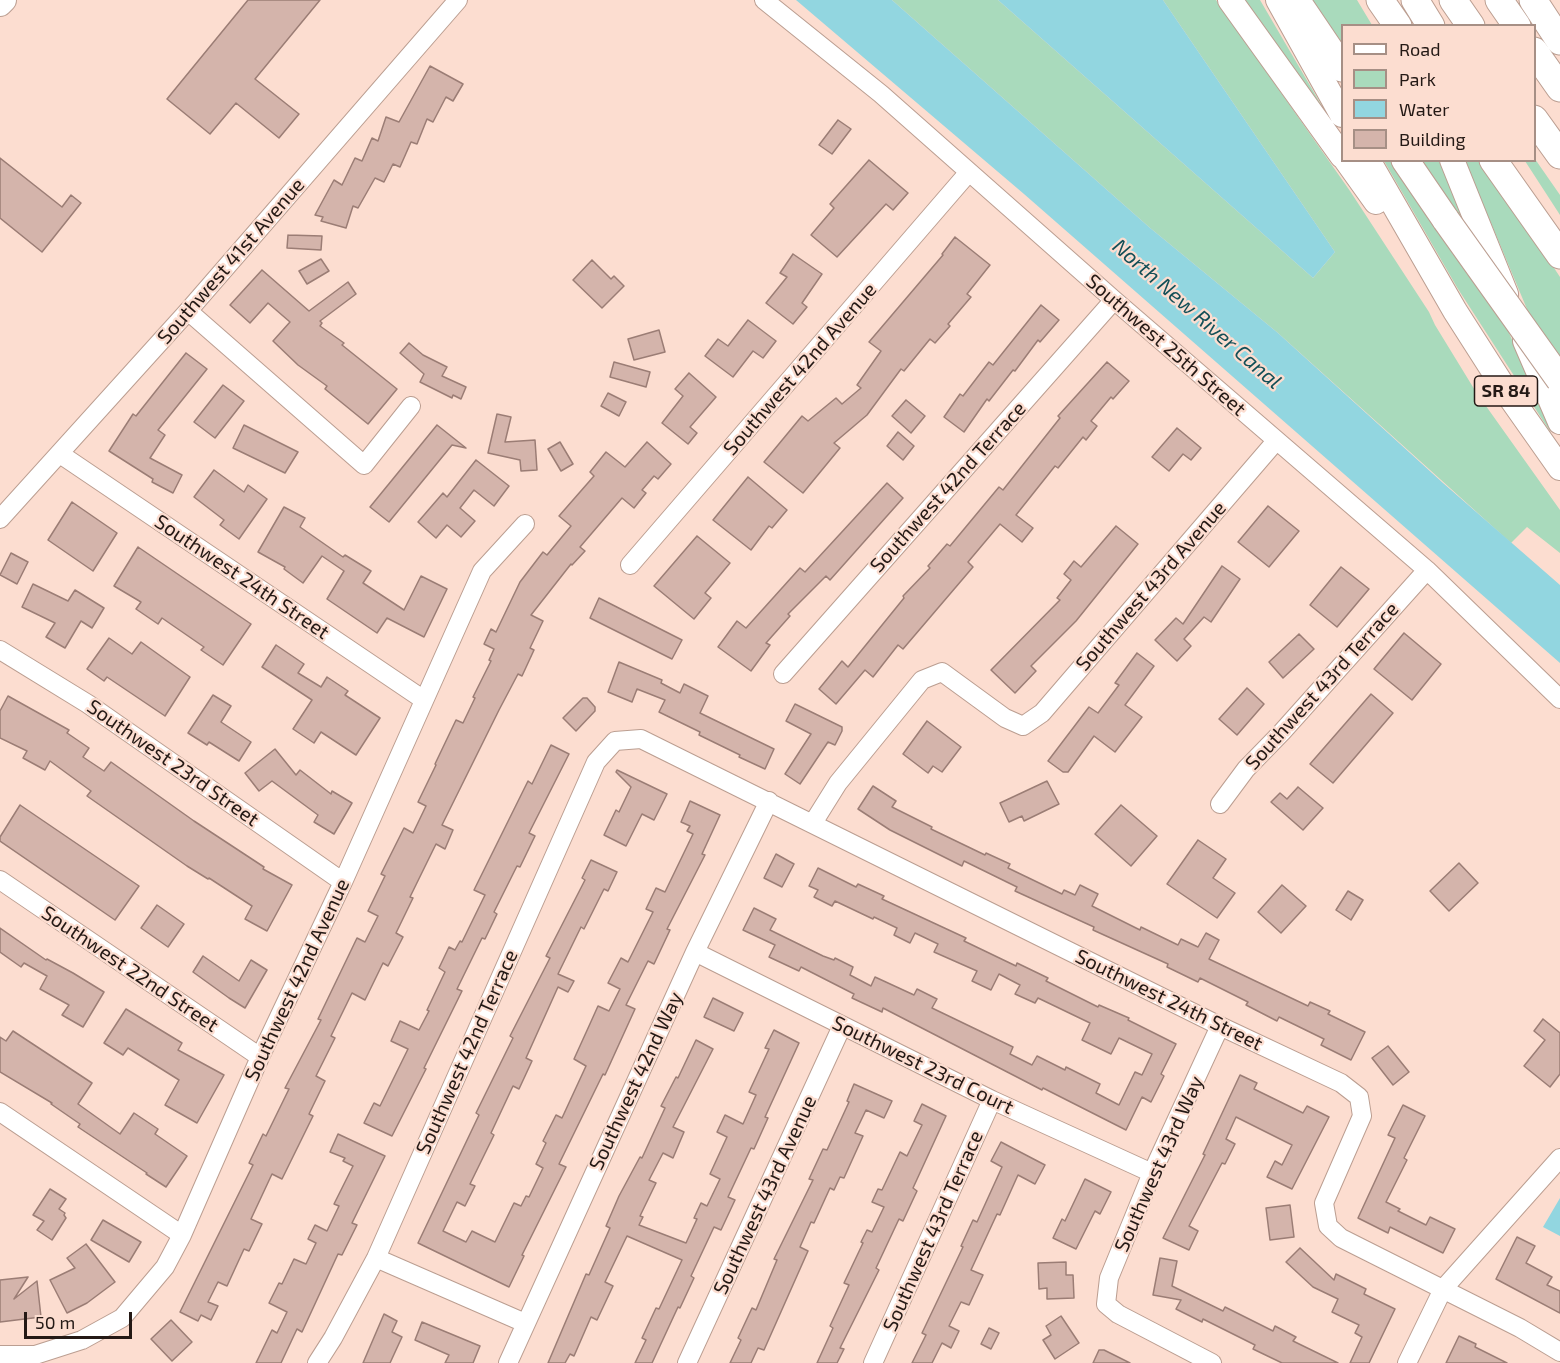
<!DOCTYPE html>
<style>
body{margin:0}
#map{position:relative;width:1560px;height:1363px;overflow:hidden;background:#fcddd0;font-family:"Exo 2",sans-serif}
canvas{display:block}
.legend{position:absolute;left:1341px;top:24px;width:195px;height:138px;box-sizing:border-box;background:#fcddd0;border:2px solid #a68f85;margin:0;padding:8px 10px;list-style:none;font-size:18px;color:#241915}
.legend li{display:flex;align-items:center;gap:12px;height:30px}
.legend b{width:30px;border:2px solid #a68f85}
.scale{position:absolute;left:24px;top:1312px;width:108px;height:27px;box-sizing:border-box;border:3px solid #241915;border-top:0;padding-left:8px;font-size:18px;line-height:21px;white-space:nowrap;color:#241915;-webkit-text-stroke:4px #fcddd0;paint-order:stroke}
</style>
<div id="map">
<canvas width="1560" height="1363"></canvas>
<ul class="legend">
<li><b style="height:8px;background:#fff"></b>Road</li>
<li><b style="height:16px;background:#a9dabc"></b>Park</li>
<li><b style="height:16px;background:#92d6e0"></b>Water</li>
<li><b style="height:16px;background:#d4b4ab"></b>Building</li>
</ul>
<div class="scale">50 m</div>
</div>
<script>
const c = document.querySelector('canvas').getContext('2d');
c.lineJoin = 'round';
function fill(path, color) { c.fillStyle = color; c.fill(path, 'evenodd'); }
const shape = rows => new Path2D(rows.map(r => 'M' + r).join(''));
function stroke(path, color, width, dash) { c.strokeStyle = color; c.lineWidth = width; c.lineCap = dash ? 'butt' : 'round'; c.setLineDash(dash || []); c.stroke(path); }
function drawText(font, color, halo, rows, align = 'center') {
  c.font = font + ' "Exo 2",sans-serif'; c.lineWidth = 4.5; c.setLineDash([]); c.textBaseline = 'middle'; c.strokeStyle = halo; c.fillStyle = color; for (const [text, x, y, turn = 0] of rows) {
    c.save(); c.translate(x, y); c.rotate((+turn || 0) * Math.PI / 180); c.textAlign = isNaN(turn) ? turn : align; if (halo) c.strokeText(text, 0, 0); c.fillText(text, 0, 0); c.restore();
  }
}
const green = shape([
 [892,0,998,0,1313,278,1335,252,1163,0,1216,0,1350,191,1429,312,1435,325,1476,392,1560,510,1560,553,1527,527,1511,543,1278,333,1149,227],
 [1238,0,1260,0,1336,130],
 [1306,0,1357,0,1372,25,1342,26,1342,55],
 [1535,159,1560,195,1560,215,1525,161],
 [1384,161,1392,161,1502,316,1551,433,1458,289],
 [1416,161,1439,161,1472,239],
 [1465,161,1483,161,1560,277,1560,364,1537,333]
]);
const water = shape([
 [796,0,892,0,1149,227,1278,333,1443,483,1560,585,1560,663,1024,194],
 [998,0,1163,0,1335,252,1313,278],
 [1560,1198,1560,1236,1543,1227]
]);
const building = shape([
 [248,0,320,0,255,79,299,114,279,138,236,103,210,134,167,99,248,0],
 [430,66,463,84,453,101,446,97,433,122,427,119,417,144,411,142,400,167,393,164,384,182,375,178,358,208,353,206,346,228,321,221,323,217,315,215,334,180,342,185,355,158,362,161,372,138,378,141,386,117,399,122,430,66],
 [838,120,851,129,832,154,819,145,838,120],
 [0,158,62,207,71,195,81,203,42,252,0,218,0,158],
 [869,160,908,193,893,210,886,204,837,257,811,235,834,208,830,204,869,160],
 [288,235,322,236,321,250,287,248,288,235],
 [955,237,990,265,967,294,971,297,948,324,950,326,935,343,930,339,904,371,901,369,867,415,834,443,840,448,803,493,764,462,802,416,808,421,836,398,842,404,861,388,857,385,881,351,869,342,943,255,942,254,955,237],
 [793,254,822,274,802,303,807,307,793,324,766,303,787,277,780,273,793,254],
 [321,259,329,271,307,284,299,271,321,259],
 [592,260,611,279,614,276,624,286,602,308,573,280,592,260],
 [262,270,309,311,348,282,356,294,320,321,322,323,320,326,344,343,342,345,397,389,368,424,325,389,327,386,298,365,273,341,290,322,268,303,250,323,230,305,262,270],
 [1041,305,1059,320,1040,342,1038,340,1015,371,1013,370,989,401,987,399,964,432,944,417,960,394,963,396,989,362,993,365,1041,305],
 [748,320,776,341,763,358,753,351,733,377,705,356,718,339,728,346,748,320],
 [659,330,665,352,634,360,628,339,659,330],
 [409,343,423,355,447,367,442,376,466,387,461,399,453,395,452,398,420,382,424,374,400,353,409,343],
 [186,353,207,369,158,430,165,435,150,458,182,475,173,493,152,482,153,479,109,451,133,414,136,416,186,353],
 [614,362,650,372,646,387,610,377,614,362],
 [1107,362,1129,381,1113,399,1111,397,1091,421,1097,426,1086,440,1083,437,1058,468,1055,466,1016,515,1033,528,1022,542,1000,524,968,562,973,567,903,649,898,645,873,677,865,670,836,704,819,689,842,661,848,667,904,598,903,596,930,568,928,566,947,544,950,546,999,487,1003,490,1060,418,1058,416,1107,362],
 [689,373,716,397,690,427,697,433,688,444,662,423,683,396,675,389,689,373],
 [223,385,244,401,215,438,194,422,223,385],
 [608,393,626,402,619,416,601,406,608,393],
 [906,400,925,416,911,433,892,416,906,400],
 [497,414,511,417,505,442,535,440,537,470,521,471,520,460,488,453,497,414],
 [244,425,298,452,285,473,233,448,244,425],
 [437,425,466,448,452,445,389,522,370,507,437,425],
 [1177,428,1201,448,1191,460,1183,454,1169,471,1152,457,1177,428],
 [898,432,914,446,903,460,887,446,898,432],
 [560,442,573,464,561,471,548,449,560,442],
 [647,442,671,464,658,479,654,476,642,490,646,493,634,508,622,498,580,547,585,551,572,565,571,564,531,615,543,621,530,648,534,650,522,676,518,674,499,710,442,825,453,830,445,849,436,844,410,897,413,898,396,933,403,937,388,966,383,963,365,1000,352,993,331,1036,335,1038,316,1076,325,1081,309,1114,313,1116,282,1179,272,1174,251,1219,262,1224,249,1251,244,1249,227,1286,218,1282,208,1302,218,1306,211,1320,201,1315,198,1321,180,1312,253,1165,249,1163,263,1134,266,1136,289,1089,285,1088,321,1020,318,1019,357,938,365,942,378,916,368,911,385,876,381,874,404,828,413,833,426,806,418,802,436,765,435,764,456,720,463,723,475,698,473,697,491,661,489,660,494,649,484,644,491,629,496,632,520,582,543,552,547,555,571,526,559,516,594,476,590,472,606,452,625,467,647,442],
 [476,460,509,486,494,506,474,490,460,508,475,521,461,537,447,525,436,538,418,522,443,493,447,497,476,460],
 [214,470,244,492,248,485,267,499,239,539,220,525,224,520,194,497,214,470],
 [748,477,787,510,772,528,769,526,751,550,713,520,748,477],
 [887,483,903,498,830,580,826,576,788,614,790,616,766,643,770,645,751,671,718,647,737,621,746,628,800,568,805,572,887,483],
 [72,502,117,533,93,571,48,540,72,502],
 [1268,506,1299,531,1269,567,1238,542,1268,506],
 [284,507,305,518,300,527,343,557,345,555,371,571,363,583,404,610,421,576,447,589,424,637,387,618,377,633,327,599,344,571,322,556,303,583,284,569,285,567,258,552,284,507],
 [1116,526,1138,544,1076,621,1031,666,1036,671,1015,693,991,670,1060,600,1057,598,1071,580,1064,574,1074,561,1081,567,1116,526],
 [697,536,730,563,705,593,711,598,694,619,654,586,697,536],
 [138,547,251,624,223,665,201,650,204,647,162,618,158,624,136,609,141,602,114,586,138,547],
 [11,553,28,562,17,584,0,575,11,553],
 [1222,566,1240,579,1211,622,1204,617,1184,639,1191,646,1177,661,1155,640,1176,618,1183,624,1222,566],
 [1341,567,1369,589,1337,627,1310,605,1341,567],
 [33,584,68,601,75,590,104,608,92,628,81,621,65,648,46,637,55,623,22,607,33,584],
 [599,598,682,640,672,659,590,618,599,598],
 [1404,633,1441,664,1412,700,1374,669,1404,633],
 [1299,634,1314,649,1283,678,1269,662,1299,634],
 [109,638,132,654,141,642,190,677,165,716,107,677,104,681,87,669,109,638],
 [276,645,304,664,298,673,321,687,327,677,348,691,345,695,380,718,356,755,321,732,314,743,293,729,312,700,262,667,276,645],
 [1137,653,1154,666,1125,705,1142,717,1115,752,1094,736,1068,772,1063,772,1048,761,1089,707,1098,713,1119,685,1115,683,1137,653],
 [619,662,662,680,661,683,680,693,684,684,708,696,700,713,774,749,765,769,739,757,740,755,699,735,700,732,659,712,665,700,637,689,632,702,608,692,619,662],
 [1247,688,1264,704,1237,735,1219,719,1247,688],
 [1371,694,1393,713,1333,783,1310,764,1371,694],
 [213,695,231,706,221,722,251,742,239,761,209,742,207,745,188,733,213,695],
 [8,696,69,730,67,733,89,748,83,757,104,771,111,762,194,821,264,867,263,869,292,885,267,931,245,919,252,906,209,878,208,879,187,866,87,796,91,791,50,761,45,770,23,758,27,751,0,738,0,711,8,696],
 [583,698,587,698,595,707,595,711,576,731,563,718,583,698],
 [795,704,842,727,842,731,835,745,828,742,800,784,785,774,811,734,786,721,795,704],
 [927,721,961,747,942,772,933,766,928,773,903,754,927,721],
 [551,745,569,754,529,833,535,836,520,867,517,866,494,912,497,914,485,939,482,938,457,989,462,991,424,1068,426,1069,392,1136,364,1123,374,1103,380,1106,408,1049,391,1041,400,1021,419,1030,429,1011,427,1010,445,972,439,968,449,947,455,950,460,941,462,942,485,895,474,890,528,781,532,784,551,745],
 [275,749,296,775,300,770,331,794,332,791,352,803,334,834,314,822,318,815,272,781,259,791,245,773,275,749],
 [617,770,667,794,654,820,642,814,626,846,604,835,616,810,619,812,631,787,616,772,617,770],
 [1047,781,1059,804,1024,821,1022,816,1009,822,1000,803,1047,781],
 [873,786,896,801,892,807,932,827,931,829,985,855,986,853,1010,864,1008,868,1062,894,1064,890,1075,895,1080,885,1098,894,1092,906,1140,930,1141,927,1178,945,1181,939,1198,947,1206,933,1219,940,1209,959,1308,1006,1310,1002,1330,1011,1328,1014,1365,1032,1351,1060,1321,1045,1324,1039,1279,1017,1277,1021,1246,1005,1248,1002,1200,978,1198,982,1167,967,1168,964,1093,930,1094,927,1015,891,1017,887,964,861,962,866,890,830,858,809,873,786],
 [1298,787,1323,808,1303,830,1271,802,1280,793,1287,799,1298,787],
 [690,801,720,815,702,854,705,855,667,929,670,930,654,964,648,961,626,1005,635,1009,605,1075,603,1074,559,1164,566,1167,522,1255,524,1256,509,1287,418,1243,479,1115,476,1113,513,1038,510,1036,550,958,546,956,585,880,582,878,591,860,617,872,608,891,604,889,584,929,581,927,558,974,574,981,568,992,558,987,526,1058,532,1061,519,1089,513,1086,491,1133,494,1135,470,1184,475,1186,465,1206,457,1202,443,1231,466,1242,472,1231,495,1242,514,1203,521,1206,526,1196,529,1197,543,1168,536,1164,546,1143,543,1141,556,1115,562,1118,586,1066,574,1059,589,1026,598,1006,609,1011,620,989,608,983,621,958,628,962,653,912,646,909,656,888,665,892,693,834,687,831,690,826,681,822,690,801],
 [20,805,139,886,115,920,0,841,0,837,20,805],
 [1121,805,1157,836,1131,866,1095,834,1121,805],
 [1198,840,1226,859,1213,878,1235,893,1217,918,1167,884,1198,840],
 [776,854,794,864,782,887,764,878,776,854],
 [1459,863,1478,883,1449,911,1430,891,1459,863],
 [818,868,856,887,858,884,884,896,882,899,966,938,964,941,1016,966,1017,963,1048,978,1046,981,1098,1007,1099,1005,1129,1018,1128,1020,1176,1044,1161,1074,1164,1076,1151,1102,1142,1097,1126,1130,1043,1088,1042,1090,1015,1076,883,1008,882,1012,852,998,854,994,801,967,799,971,769,957,775,945,743,930,754,908,776,919,770,930,823,956,834,960,835,958,853,967,850,975,871,986,875,977,914,995,917,989,937,999,932,1008,1013,1047,1010,1054,1032,1065,1037,1056,1065,1070,1066,1067,1100,1084,1096,1093,1119,1105,1135,1072,1142,1075,1152,1054,1119,1038,1111,1054,1082,1040,1090,1023,1038,998,1035,1003,1015,994,1020,985,999,974,991,990,972,981,977,971,934,952,938,944,915,933,910,943,894,935,897,928,874,917,873,919,835,901,832,906,814,897,818,890,809,886,818,868],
 [1282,885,1306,906,1281,933,1258,912,1282,885],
 [1348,891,1363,900,1351,920,1336,910,1348,891],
 [157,905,184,924,168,947,141,928,157,905],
 [0,928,46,960,47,959,73,973,104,992,83,1027,62,1015,69,1005,40,989,47,976,24,963,21,967,0,952,0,928],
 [203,956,239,981,251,960,267,970,245,1008,229,998,193,972,203,956],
 [713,998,743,1013,734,1031,704,1017,713,998],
 [126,1009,182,1043,178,1050,224,1075,197,1123,165,1105,179,1080,128,1048,123,1055,104,1043,126,1009],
 [1543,1019,1560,1033,1560,1074,1550,1087,1524,1066,1545,1040,1534,1031,1543,1019],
 [774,1030,799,1043,765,1117,768,1118,754,1149,751,1148,728,1197,735,1200,721,1230,714,1227,691,1276,694,1278,680,1308,678,1307,652,1363,635,1363,646,1340,642,1338,656,1308,659,1309,682,1260,627,1236,605,1282,613,1286,597,1320,591,1317,574,1356,570,1354,565,1363,548,1363,586,1274,589,1275,610,1228,606,1226,619,1196,640,1157,642,1158,665,1108,661,1106,676,1077,678,1078,696,1040,713,1049,673,1127,684,1132,673,1158,663,1153,649,1180,656,1183,640,1216,643,1217,639,1225,686,1243,697,1219,694,1218,701,1203,707,1206,720,1179,710,1174,727,1137,717,1132,725,1115,743,1124,756,1095,749,1092,769,1049,765,1048,774,1030],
 [13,1031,92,1083,78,1104,120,1134,134,1113,158,1129,155,1134,187,1156,166,1187,146,1174,147,1173,78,1127,80,1124,51,1104,52,1103,0,1072,0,1037,6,1041,13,1031],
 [1388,1046,1409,1072,1393,1085,1372,1058,1388,1046],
 [1240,1075,1257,1083,1254,1089,1303,1113,1307,1106,1329,1117,1292,1189,1267,1177,1275,1161,1282,1165,1292,1145,1236,1117,1226,1139,1235,1144,1225,1164,1222,1163,1189,1226,1198,1231,1189,1250,1163,1238,1205,1155,1203,1154,1240,1075],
 [854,1084,892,1101,884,1118,866,1110,855,1133,863,1136,844,1178,840,1177,834,1190,830,1188,814,1223,811,1222,800,1247,808,1251,764,1350,758,1348,751,1363,730,1363,741,1340,738,1338,752,1308,756,1310,777,1260,774,1259,813,1180,809,1179,823,1149,827,1150,849,1102,847,1101,854,1084],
 [922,1104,946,1116,913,1188,917,1191,903,1221,899,1219,876,1268,879,1270,840,1348,844,1349,837,1363,817,1363,833,1328,830,1326,849,1285,844,1283,863,1243,861,1242,867,1230,872,1232,884,1207,872,1202,878,1189,882,1190,900,1152,907,1156,922,1125,914,1121,922,1104],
 [1403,1105,1425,1116,1404,1158,1407,1160,1386,1202,1400,1209,1398,1211,1426,1225,1430,1217,1455,1229,1443,1253,1390,1227,1388,1233,1358,1218,1395,1138,1388,1135,1403,1105],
 [338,1134,385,1156,352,1223,357,1225,342,1255,338,1254,302,1332,297,1329,281,1363,256,1363,272,1330,277,1333,287,1312,269,1303,279,1283,282,1284,294,1259,306,1264,316,1243,308,1239,315,1225,327,1231,339,1206,334,1204,353,1166,343,1161,345,1158,330,1152,338,1134],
 [1001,1142,1045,1165,1035,1184,1018,1175,1000,1215,997,1214,971,1270,983,1275,969,1305,961,1302,949,1326,959,1331,951,1348,942,1343,932,1363,912,1363,926,1335,922,1333,963,1247,961,1246,973,1220,977,1222,1002,1167,991,1161,1001,1142],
 [1085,1179,1111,1192,1100,1214,1095,1211,1076,1249,1053,1238,1062,1219,1065,1221,1085,1179],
 [50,1189,66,1199,59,1209,65,1213,64,1215,66,1218,52,1240,37,1230,44,1221,33,1215,50,1189],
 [1290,1205,1294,1237,1270,1240,1266,1208,1290,1205],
 [103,1220,141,1242,129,1262,91,1240,103,1220],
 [1517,1237,1535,1246,1526,1263,1552,1277,1547,1285,1560,1291,1560,1313,1496,1279,1517,1237],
 [86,1244,115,1282,87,1303,67,1313,50,1280,75,1268,67,1258,86,1244],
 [1300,1248,1334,1280,1336,1274,1366,1289,1364,1294,1395,1309,1369,1363,1350,1363,1362,1337,1355,1333,1359,1325,1332,1312,1338,1299,1313,1287,1286,1262,1300,1248],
 [1160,1258,1177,1261,1172,1286,1223,1311,1225,1307,1273,1331,1275,1326,1296,1337,1293,1341,1338,1363,1282,1363,1253,1349,1255,1345,1203,1319,1202,1322,1176,1309,1181,1300,1153,1295,1160,1258],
 [1066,1262,1066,1275,1073,1275,1074,1298,1047,1299,1047,1288,1039,1289,1038,1263,1066,1262],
 [28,1277,14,1299,37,1281,41,1317,0,1322,0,1280,28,1277],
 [384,1314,397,1321,392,1332,402,1337,390,1363,363,1363,384,1314],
 [1061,1316,1079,1343,1055,1359,1043,1340,1051,1335,1046,1326,1061,1316],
 [171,1320,192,1342,172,1361,151,1339,171,1320],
 [422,1322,480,1346,473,1363,445,1363,449,1355,415,1340,422,1322],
 [989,1328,999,1333,991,1349,981,1344,989,1328],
 [1459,1336,1476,1344,1475,1347,1507,1363,1446,1363,1459,1336],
 [1099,1350,1104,1350,1130,1363,1093,1363,1099,1350]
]);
const minor = shape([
 [764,0,881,94,1114,300,1427,570,1560,699],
 [188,311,364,465,411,406],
 [60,454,424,700],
 [0,519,188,311,458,0],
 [630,565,969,172],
 [0,650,88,704,343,882],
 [783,674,1114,300],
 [1220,804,1246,769,1282,732,1427,570],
 [813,823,838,783,922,680,942,672,1005,718,1023,726,1042,713,1276,441],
 [0,880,260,1057],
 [695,952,992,1100,1152,1173],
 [0,1112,182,1235],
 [376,1258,525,1323],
 [0,1355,35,1355,82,1340,122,1318,165,1267,182,1235,260,1057,343,882,482,571,525,524],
 [317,1363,333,1338,376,1258,596,762,615,741,641,739,1220,1026,1341,1083,1359,1097,1362,1116,1324,1203,1328,1226,1341,1238,1520,1328,1560,1352],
 [508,1363,695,952,769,801],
 [687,1363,842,1026],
 [873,1363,992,1100],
 [1212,1363,1118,1314,1106,1304,1109,1278,1152,1173,1220,1026],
 [1407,1363,1443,1289,1560,1158]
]);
const major = shape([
 [1230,0,1342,156],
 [1278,0,1342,115],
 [0,4,4,0],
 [1346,160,1376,202],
 [1368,160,1455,311,1510,397,1560,468],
 [1452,160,1506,294],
 [1525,341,1560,422]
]);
const highway = shape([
 [1296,0,1342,68],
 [1380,0,1398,26],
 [1415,0,1431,26],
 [1453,0,1471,26],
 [1499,0,1517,26],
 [1533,0,1560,41],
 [1534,51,1560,88],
 [1534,119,1560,155],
 [1405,160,1446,220],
 [1493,160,1560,255]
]);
const highwayBridge = shape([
 [1446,220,1560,380]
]);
const shields = [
 [1506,391,63]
];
const shieldNames = [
 ["SR 84",1506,391]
];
const streetNames = [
 ["Southwest 41st Avenue",231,261,-49],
 ["Southwest 25th Street",1166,345,41],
 ["Southwest 42nd Avenue",800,369,-49],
 ["Southwest 42nd Terrace",948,487,-48],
 ["Southwest 24th Street",242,577,34],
 ["Southwest 43rd Avenue",1151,586,-49],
 ["Southwest 43rd Terrace",1322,686,-48],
 ["Southwest 23rd Street",173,763,35],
 ["Southwest 22nd Street",130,969,34],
 ["Southwest 42nd Avenue",297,980,-65],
 ["Southwest 24th Street",1169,1000,26],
 ["Southwest 42nd Terrace",467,1052,-66],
 ["Southwest 23rd Court",923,1065,26],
 ["Southwest 42nd Way",636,1081,-65],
 ["Southwest 43rd Way",1159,1164,-66],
 ["Southwest 43rd Avenue",765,1195,-65],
 ["Southwest 43rd Terrace",933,1231,-66]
];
const waterNames = [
 ["North New River Canal",1197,314,41]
];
fill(green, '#a9dabc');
fill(water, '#92d6e0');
fill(building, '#d4b4ab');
stroke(building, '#9b7d75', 1.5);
stroke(minor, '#bb9e91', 20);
stroke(major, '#bb9e91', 26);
stroke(highway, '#bb9e91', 29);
stroke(minor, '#fff', 18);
stroke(major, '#fff', 24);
stroke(highway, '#fff', 27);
stroke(highwayBridge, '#bb9e91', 29, []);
stroke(highwayBridge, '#fff', 27);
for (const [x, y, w] of shields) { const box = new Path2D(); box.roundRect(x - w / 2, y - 15, w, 30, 4.5); c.fillStyle = '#fcddd0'; c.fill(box); stroke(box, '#241915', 1.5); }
drawText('bold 18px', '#241915', null, shieldNames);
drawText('20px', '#241915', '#fcddd0', streetNames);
drawText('italic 21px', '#134f57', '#fcddd0', waterNames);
</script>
